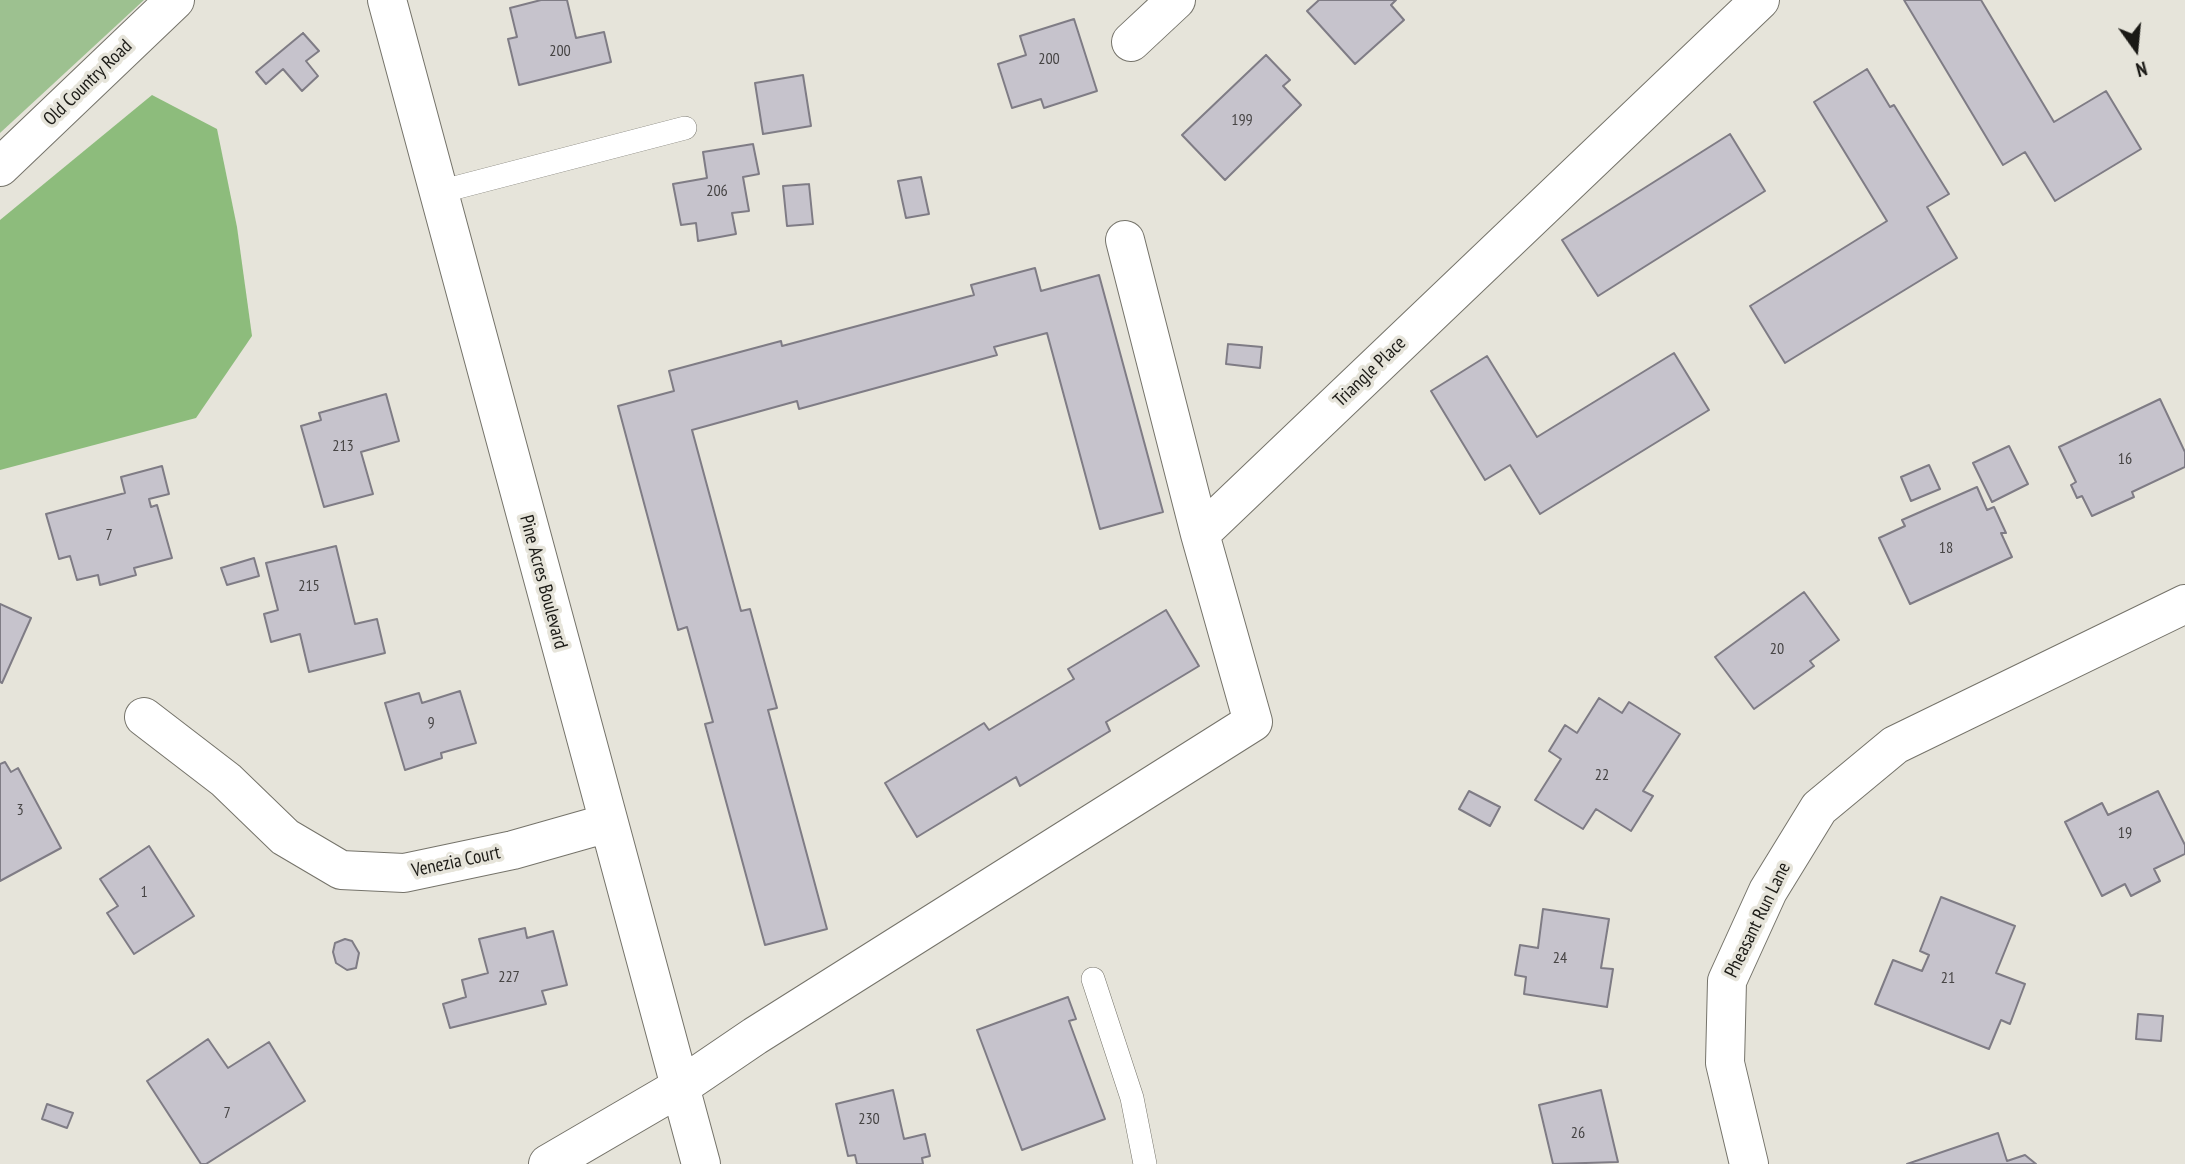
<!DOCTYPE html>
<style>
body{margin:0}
#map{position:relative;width:2185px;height:1164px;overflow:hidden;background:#e6e4da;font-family:"PT Sans Narrow",sans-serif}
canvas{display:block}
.north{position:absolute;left:2101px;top:14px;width:70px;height:70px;-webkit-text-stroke:5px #e6e4da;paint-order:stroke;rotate:165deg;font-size:19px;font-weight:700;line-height:28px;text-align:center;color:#1b1a16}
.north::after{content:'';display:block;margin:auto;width:24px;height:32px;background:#1b1a16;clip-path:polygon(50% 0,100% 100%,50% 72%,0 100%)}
</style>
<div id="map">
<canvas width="2185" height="1164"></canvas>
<div class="north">N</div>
</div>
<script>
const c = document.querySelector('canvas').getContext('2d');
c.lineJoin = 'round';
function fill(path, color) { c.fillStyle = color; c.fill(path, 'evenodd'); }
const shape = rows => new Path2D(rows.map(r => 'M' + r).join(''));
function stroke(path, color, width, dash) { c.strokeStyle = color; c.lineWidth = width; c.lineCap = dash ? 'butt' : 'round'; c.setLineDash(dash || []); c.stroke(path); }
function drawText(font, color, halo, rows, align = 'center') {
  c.font = font + ' "PT Sans Narrow",sans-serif'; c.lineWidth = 7; c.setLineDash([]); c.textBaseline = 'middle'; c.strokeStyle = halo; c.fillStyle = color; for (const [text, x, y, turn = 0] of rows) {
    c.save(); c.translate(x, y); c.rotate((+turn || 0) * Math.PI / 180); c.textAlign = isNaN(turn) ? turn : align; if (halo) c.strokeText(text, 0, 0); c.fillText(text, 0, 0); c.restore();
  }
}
const green = shape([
 [0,0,144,0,0,133]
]);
const forest = shape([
 [152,95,217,129,237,227,252,336,196,418,0,470,0,220]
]);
const building = shape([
 [541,0,567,0,576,38,604,32,611,62,519,85,508,39,517,37,510,8,541,0],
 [1319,0,1396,0,1391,5,1404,20,1355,64,1307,11,1319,0],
 [1904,0,1981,0,2054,122,2106,91,2141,149,2055,201,2025,152,2003,165,1904,0],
 [1074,19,1097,91,1044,108,1041,99,1012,108,998,64,1026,55,1020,36,1074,19],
 [303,33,319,51,306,61,318,76,302,91,283,69,266,84,256,72,303,33],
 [1266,55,1290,80,1283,86,1301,105,1225,180,1182,135,1266,55],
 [1867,69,1890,107,1894,105,1949,194,1927,207,1957,258,1785,363,1750,306,1887,221,1814,102,1867,69],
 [803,75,811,126,763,134,755,83,803,75],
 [1730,134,1765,191,1598,296,1562,240,1730,134],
 [753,144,759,174,743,177,749,211,732,213,736,234,698,241,696,223,681,225,673,184,707,178,703,152,753,144],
 [921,177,929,214,906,218,898,181,921,177],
 [809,184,813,224,787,226,783,186,809,184],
 [1035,268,1041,291,1099,275,1163,512,1100,529,1047,333,994,347,997,355,799,409,797,401,692,430,741,611,750,609,777,708,768,710,827,929,765,945,705,724,713,722,687,627,678,630,618,406,674,391,669,371,781,341,782,346,974,295,971,285,1035,268],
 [1228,344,1262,347,1260,368,1226,364,1228,344],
 [1674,353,1709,410,1540,514,1510,465,1485,480,1431,391,1487,356,1537,437,1674,353],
 [386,394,399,441,361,452,373,494,324,507,301,426,321,420,319,413,386,394],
 [2160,399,2185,452,2185,467,2132,492,2134,497,2092,516,2082,496,2077,498,2071,485,2076,482,2059,447,2160,399],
 [2009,446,2028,484,1992,502,1973,463,2009,446],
 [1929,465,1940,489,1911,501,1901,477,1929,465],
 [162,466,169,494,149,499,151,507,157,505,172,558,134,568,136,575,100,585,98,575,77,580,70,556,59,559,46,514,125,493,121,477,162,466],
 [1977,487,1987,510,1994,507,2006,533,2001,533,2012,557,1910,604,1879,538,1905,526,1902,520,1977,487],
 [336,546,355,624,377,619,385,653,309,672,300,634,271,642,264,614,278,610,266,563,336,546],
 [254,558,259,576,227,585,221,568,254,558],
 [1804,592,1839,640,1810,661,1814,666,1754,709,1715,657,1804,592],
 [0,604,31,618,2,683,0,682,0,604],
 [1166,610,1199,666,1106,722,1110,731,1020,786,1016,777,917,837,885,783,984,723,989,730,1074,679,1068,669,1166,610],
 [460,691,476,743,441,753,442,758,405,770,385,703,419,693,422,703,460,691],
 [1599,698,1622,713,1629,702,1680,734,1643,791,1653,796,1631,831,1596,809,1583,829,1535,800,1561,759,1549,751,1565,725,1577,733,1599,698],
 [5,762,11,772,18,768,61,848,0,881,0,764,5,762],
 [1469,791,1500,807,1490,826,1459,809,1469,791],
 [2158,791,2185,845,2185,854,2154,869,2160,881,2131,896,2125,884,2102,896,2065,822,2102,803,2108,815,2158,791],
 [149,846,194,916,134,954,107,913,118,906,100,879,149,846],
 [1941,897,2015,926,1996,973,2025,984,2010,1024,2001,1020,1989,1049,1875,1004,1893,960,1922,971,1929,955,1920,951,1941,897],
 [1543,909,1609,919,1601,968,1613,969,1607,1007,1524,994,1526,977,1515,975,1520,945,1538,948,1543,909],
 [525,928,527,938,553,931,567,985,542,991,546,1004,450,1028,443,1004,466,997,462,980,488,973,479,939,525,928],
 [345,939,352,941,359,953,356,968,347,970,336,963,333,952,335,943,345,939],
 [1068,997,1076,1019,1069,1021,1105,1119,1022,1150,977,1030,1068,997],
 [2138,1014,2163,1016,2161,1041,2136,1039,2138,1014],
 [208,1039,228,1068,269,1042,305,1101,206,1164,201,1164,147,1081,208,1039],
 [893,1090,904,1139,925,1134,930,1156,922,1158,923,1164,857,1164,855,1155,848,1156,836,1104,893,1090],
 [1601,1090,1618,1162,1553,1164,1539,1105,1601,1090],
 [47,1104,73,1113,67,1128,42,1119,47,1104],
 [1998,1133,2007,1161,2025,1155,2036,1164,1907,1164,1998,1133]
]);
const service = shape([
 [439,192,685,128],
 [1093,979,1132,1098,1145,1164]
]);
const minor = shape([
 [387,0,701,1164],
 [1131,42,1176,0],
 [0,167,175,0],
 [1125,240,1200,534,1760,0],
 [144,717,226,780,285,837,341,870,404,873,513,850,608,823],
 [548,1164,680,1087,755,1036,1253,722,1200,534],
 [1749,1164,1725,1063,1727,981,1768,891,1819,808,1895,745,2185,604]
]);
const numberNames = [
 ["200",560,51],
 ["200",1049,59],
 ["199",1242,120],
 ["206",717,191],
 ["213",343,446],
 ["16",2125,459],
 ["7",109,535],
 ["18",1946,548],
 ["215",309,586],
 ["20",1777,649],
 ["9",431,723],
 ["22",1602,775],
 ["3",20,810],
 ["19",2125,833],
 ["1",144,892],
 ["24",1560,958],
 ["227",509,977],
 ["21",1948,978],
 ["7",227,1113],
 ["230",869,1119],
 ["26",1578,1133]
];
const streetNames = [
 ["Old Country Road",88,83,-44],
 ["Triangle Place",1370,372,-44],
 ["Pine Acres Boulevard",543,582,75],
 ["Venezia Court",456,862,-12],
 ["Pheasant Run Lane",1758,920,-64]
];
fill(green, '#9dc190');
fill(forest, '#8dbc7c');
fill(building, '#c6c3cc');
stroke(building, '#7f7c85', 2);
stroke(service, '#75736a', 24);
stroke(minor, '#75736a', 40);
stroke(service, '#fff', 23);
stroke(minor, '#fff', 38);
drawText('16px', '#464444', null, numberNames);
drawText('19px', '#1b1a16', '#e6e4da', streetNames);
</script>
